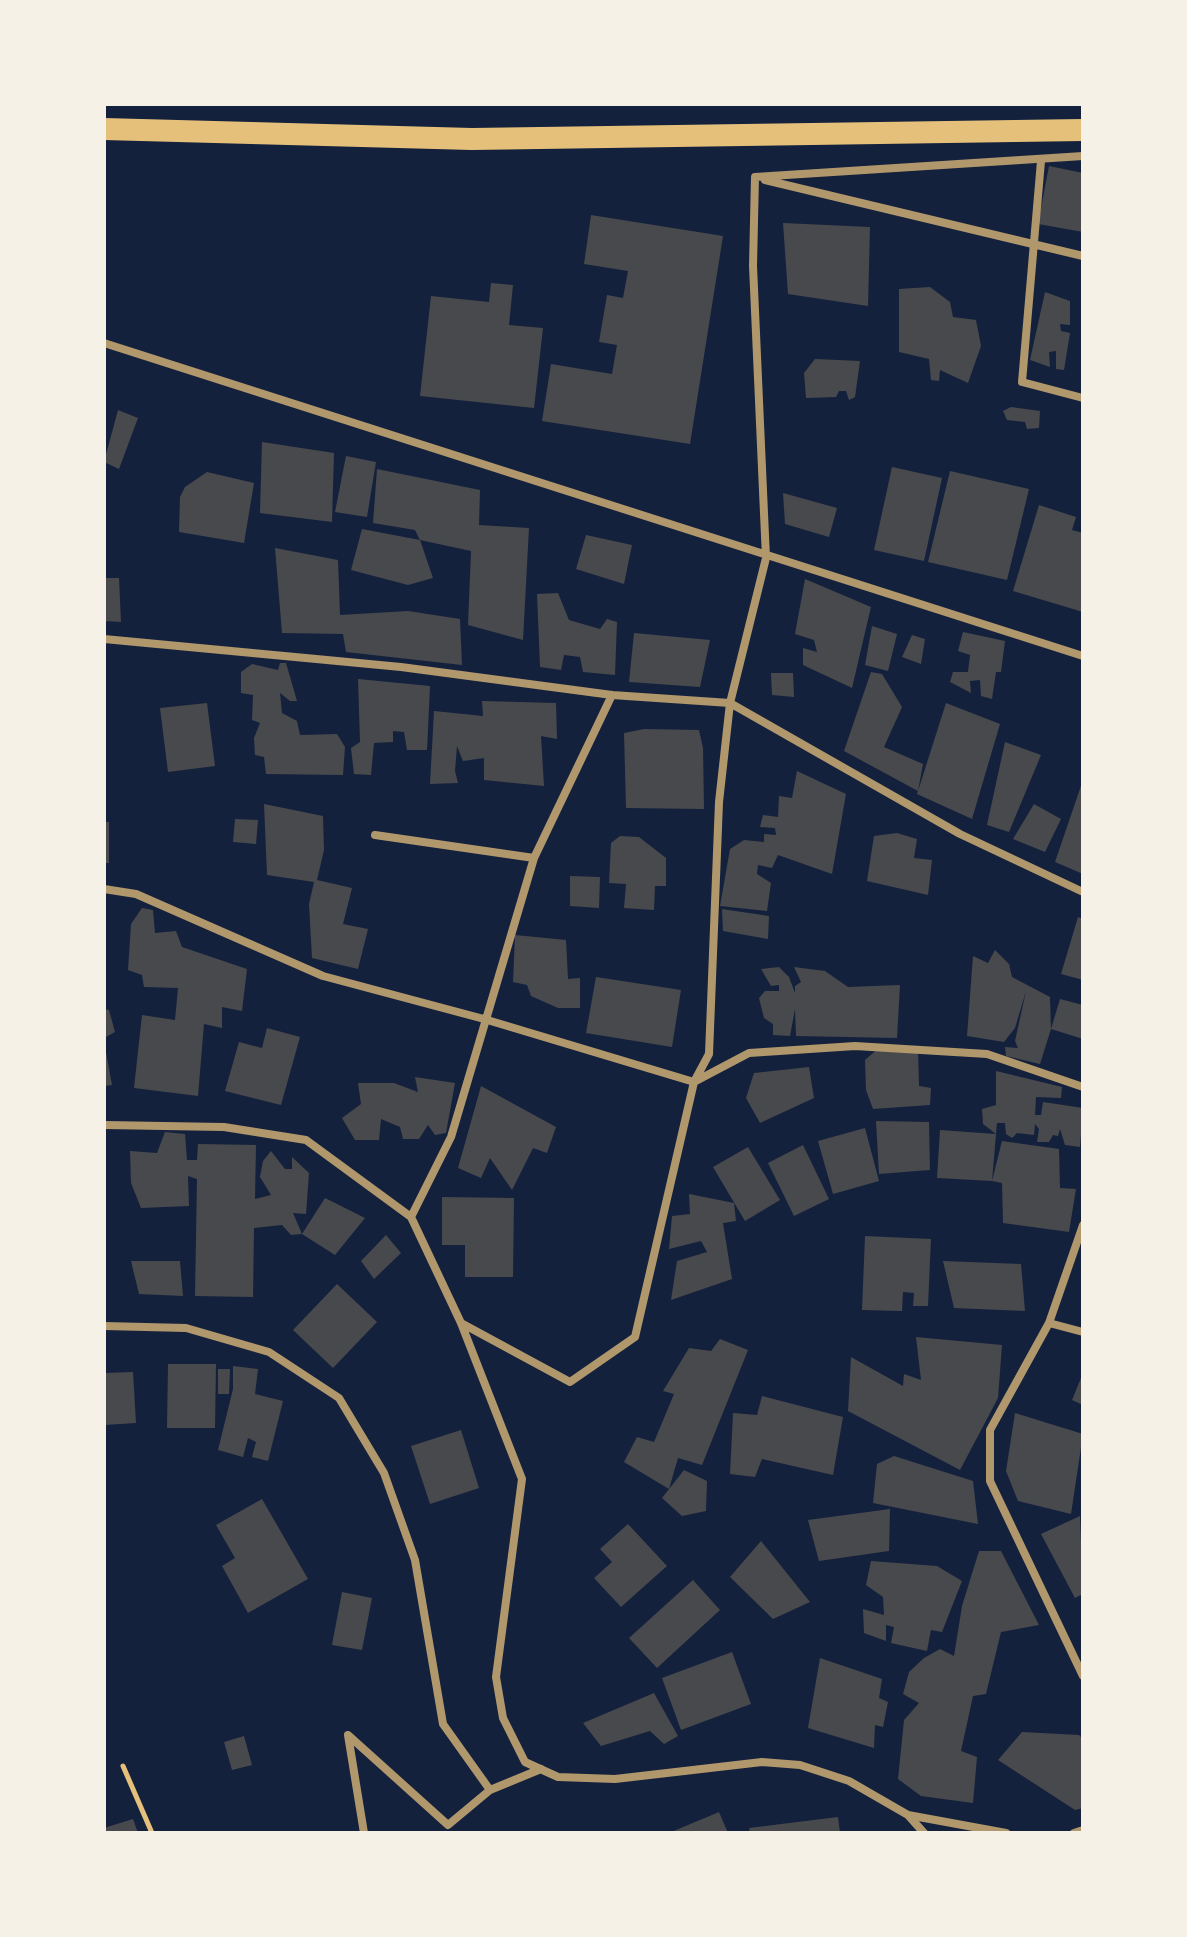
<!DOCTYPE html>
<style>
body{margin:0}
#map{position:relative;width:1187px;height:1937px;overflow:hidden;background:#14213d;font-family:"DejaVu Sans",sans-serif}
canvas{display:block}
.frame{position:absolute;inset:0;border:106px solid #f6f1e7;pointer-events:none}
</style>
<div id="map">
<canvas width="1187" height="1937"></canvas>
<div class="frame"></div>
</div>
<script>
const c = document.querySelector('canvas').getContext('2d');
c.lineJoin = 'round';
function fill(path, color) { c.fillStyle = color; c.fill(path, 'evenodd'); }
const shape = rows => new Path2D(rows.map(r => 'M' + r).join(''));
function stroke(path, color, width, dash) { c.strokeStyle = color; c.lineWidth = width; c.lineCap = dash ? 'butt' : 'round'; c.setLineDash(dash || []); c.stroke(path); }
const building = shape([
 [1049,166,1083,173,1083,232,1038,224],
 [591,215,723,236,690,444,542,421,551,364,612,374,617,345,599,342,607,295,623,298,628,271,584,264],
 [783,223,870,227,868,306,788,294],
 [491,283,513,285,509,325,543,328,534,408,420,396,431,296,489,302],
 [930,287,950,302,953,317,976,320,981,346,968,383,940,370,939,381,931,380,929,359,899,352,899,289],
 [1045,292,1070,301,1070,325,1060,324,1061,331,1070,333,1064,370,1056,369,1056,351,1049,352,1050,367,1030,360],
 [815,359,860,361,855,397,849,400,846,391,839,391,836,397,806,398,804,373],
 [1011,407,1040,411,1039,428,1027,429,1025,422,1007,420,1003,411],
 [118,410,138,418,119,469,104,462],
 [262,442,334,453,332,522,260,513],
 [346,456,376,462,367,517,335,512],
 [892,467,942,478,924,561,874,550],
 [377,469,480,490,479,525,529,528,523,640,468,625,471,551,420,540,433,578,408,585,351,570,362,529,420,540,415,530,373,523],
 [950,471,1029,489,1007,580,928,562],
 [207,472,254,483,244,543,179,532,180,497,185,487],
 [783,493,837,508,829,537,785,524],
 [1039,505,1076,517,1072,530,1083,533,1083,612,1013,591],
 [586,535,632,545,624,584,576,569],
 [275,548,338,560,340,615,408,611,460,619,462,665,346,652,343,634,282,633],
 [104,578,119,578,121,622,104,621],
 [805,579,871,607,852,688,803,665,803,648,817,652,814,640,795,634],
 [558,593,569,620,600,629,607,619,617,622,615,675,583,672,580,657,564,655,561,670,540,667,537,594],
 [872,626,897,634,888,671,865,665],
 [963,632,1005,641,1001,672,996,672,992,699,981,696,980,680,970,681,971,693,950,682,953,672,968,672,970,655,958,651],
 [634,633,710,640,700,687,629,682],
 [912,635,925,639,921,664,902,657],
 [280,663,286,663,297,701,290,701,280,693,282,713,297,721,300,735,337,734,345,747,343,775,266,774,264,757,255,755,254,738,260,723,252,720,253,695,241,693,241,672,252,664,278,670],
 [871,672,882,674,902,707,884,747,923,764,918,791,946,703,1000,724,972,819,917,794,918,791,844,751],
 [771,673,793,673,794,697,772,695],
 [358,679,430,686,427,750,407,750,404,732,393,731,393,742,374,743,371,775,354,774,351,748,360,742],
 [482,701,556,703,557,739,541,736,544,786,484,780,484,758,463,761,457,746,455,771,458,783,430,784,434,711,483,716],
 [207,703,215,766,168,772,160,708],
 [644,729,699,730,703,748,704,809,626,808,624,733],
 [1005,742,1041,755,1009,832,987,825],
 [797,771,846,794,832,874,778,855,772,868,758,865,757,874,771,883,767,911,720,906,730,849,744,840,764,842,764,834,776,835,775,828,760,827,763,815,778,817,779,796,792,798],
 [1083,780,1083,874,1055,862],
 [264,804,323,816,324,850,317,880,352,888,343,924,368,929,358,969,312,958,309,904,314,882,267,875],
 [1034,804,1061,819,1045,852,1013,839],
 [235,819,258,820,256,844,233,842],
 [104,822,109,822,109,863,104,863],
 [897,833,917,839,914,858,932,860,928,895,867,881,874,836],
 [620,836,639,837,666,858,666,886,655,886,654,910,624,908,626,884,609,883,611,843],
 [570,876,600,877,599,908,570,906],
 [142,908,153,910,155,933,176,931,182,947,247,969,242,1011,222,1007,222,1028,204,1024,198,1096,134,1088,142,1015,175,1020,178,988,144,987,142,975,128,970,131,924],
 [722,909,769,916,768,939,723,931],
 [1078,917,1083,919,1083,980,1061,974],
 [515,935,566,940,568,979,580,978,580,1008,558,1008,531,996,527,985,513,982],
 [995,950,1009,964,1012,977,1050,997,1051,1029,1060,999,1083,1005,1083,1039,1051,1029,1040,1064,1006,1056,1005,1047,1018,1048,1015,1041,1026,991,1015,1028,1004,1042,967,1036,973,956,988,963],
 [779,967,789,977,795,993,795,986,801,982,794,967,825,971,848,987,900,985,897,1038,796,1036,795,1009,790,1036,773,1035,773,1024,764,1018,759,998,765,991,779,991,779,985,771,986,761,969],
 [596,977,681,990,672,1047,586,1033],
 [104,1009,109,1010,115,1032,104,1038],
 [267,1028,300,1037,281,1105,225,1091,239,1042,262,1048],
 [104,1041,112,1085,104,1086],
 [880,1047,918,1048,919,1086,931,1088,930,1105,873,1109,866,1090,865,1060],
 [809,1067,814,1098,760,1123,746,1098,754,1073],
 [996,1071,1062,1087,1061,1098,1036,1097,1035,1115,1041,1115,1043,1102,1083,1108,1080,1147,1065,1145,1060,1129,1058,1136,1053,1135,1049,1142,1037,1142,1039,1129,1035,1124,1034,1135,1017,1133,1012,1138,1006,1134,1005,1123,997,1123,996,1134,983,1124,982,1109,996,1105],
 [415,1077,455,1083,446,1133,435,1135,428,1125,419,1139,403,1139,400,1127,381,1119,379,1140,355,1140,342,1118,361,1104,358,1083,394,1083,418,1092],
 [481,1086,556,1127,547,1153,533,1148,512,1190,490,1158,481,1178,458,1168],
 [876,1121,929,1122,930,1170,879,1174],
 [865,1128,879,1181,833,1194,818,1141],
 [940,1130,996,1134,992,1181,937,1178],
 [165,1132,185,1134,187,1160,197,1160,198,1144,256,1145,255,1199,271,1195,260,1177,263,1161,271,1151,285,1169,292,1169,292,1157,309,1173,306,1214,293,1213,302,1234,291,1235,282,1225,254,1228,253,1297,195,1296,197,1179,188,1176,189,1206,141,1208,131,1183,130,1151,157,1153],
 [1002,1141,1059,1149,1060,1188,1076,1189,1069,1232,1003,1223,1002,1183,992,1181],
 [803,1145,829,1199,794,1216,768,1163],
 [748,1147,780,1200,745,1221,713,1167],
 [689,1194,734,1203,736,1221,723,1223,732,1279,671,1300,677,1261,707,1252,701,1241,669,1249,672,1216,690,1214],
 [442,1197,514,1198,513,1277,465,1277,465,1245,442,1245],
 [325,1198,365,1218,335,1255,302,1234],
 [386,1235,401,1253,374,1279,361,1261],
 [865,1236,931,1239,928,1306,913,1306,914,1293,903,1292,902,1311,862,1310],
 [131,1261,180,1261,183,1296,139,1294],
 [943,1261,1021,1264,1025,1311,954,1308],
 [337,1284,377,1322,333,1368,293,1330],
 [916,1337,1002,1345,998,1398,960,1470,848,1411,851,1357,903,1386,904,1374,921,1380],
 [720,1339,748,1350,702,1465,678,1458,669,1489,624,1462,637,1437,654,1442,674,1394,663,1391,689,1348,711,1351],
 [168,1364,216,1364,215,1428,167,1428],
 [233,1366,258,1369,255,1394,283,1401,268,1461,252,1457,256,1442,248,1438,243,1457,218,1450,233,1389],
 [218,1369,230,1369,229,1394,218,1394],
 [133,1372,136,1423,104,1425,104,1373],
 [1083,1373,1083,1405,1072,1400],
 [762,1396,843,1417,833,1475,762,1459,755,1477,730,1474,733,1413,757,1415],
 [1015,1413,1083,1434,1071,1514,1018,1501,1006,1471],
 [461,1430,479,1488,430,1504,411,1446],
 [894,1456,973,1481,978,1524,873,1503,877,1464],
 [684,1470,707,1481,706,1511,682,1516,662,1498],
 [262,1499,308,1579,248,1613,222,1566,235,1558,216,1525],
 [890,1509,889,1551,819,1561,808,1520],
 [1080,1516,1083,1594,1075,1598,1041,1534],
 [628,1524,667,1566,621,1607,594,1578,612,1562,600,1549],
 [761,1541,810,1602,773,1619,730,1577],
 [979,1551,1001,1551,1039,1625,1001,1632,986,1694,973,1696,961,1751,977,1757,973,1803,921,1796,898,1779,904,1720,919,1703,903,1694,909,1672,924,1658,940,1649,954,1656,962,1606],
 [871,1561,937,1566,962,1581,942,1632,931,1630,927,1651,891,1643,894,1627,886,1625,886,1641,864,1633,863,1609,884,1615,883,1597,866,1585],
 [693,1580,720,1610,657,1668,629,1638],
 [342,1592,372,1598,362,1650,332,1645],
 [732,1652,751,1704,681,1730,662,1678],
 [820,1658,882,1679,879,1698,888,1702,883,1727,875,1725,874,1748,808,1728],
 [654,1693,678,1736,664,1744,650,1731,601,1746,583,1723],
 [1022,1732,1079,1735,1083,1739,1083,1808,1075,1810,998,1760],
 [244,1736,252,1765,232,1770,224,1742],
 [719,1812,728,1833,669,1833],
 [838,1817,840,1833,750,1833,749,1828],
 [133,1819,138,1833,104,1833,104,1828]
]);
const path = shape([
 [123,1766,152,1833]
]);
const minor = shape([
 [1041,161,1022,382,1083,398],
 [765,180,1083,256],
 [104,343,1083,656],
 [104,639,401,667,612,695,730,703,960,834,1083,892],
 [375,835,534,858],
 [104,889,136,894,323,976,484,1019,694,1082,749,1053,855,1046,987,1054,1083,1087],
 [104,1125,224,1127,306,1140,411,1217,461,1323,522,1479,496,1677,503,1718,525,1762,558,1777,615,1779,762,1762,800,1765,849,1781,908,1815,924,1833],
 [411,1217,451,1137,534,858,612,695],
 [1083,1225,1049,1323,990,1430,990,1481,1083,1676],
 [461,1323,570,1382,635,1337,694,1082,709,1054,719,802,730,703,766,558,753,266,755,177,1083,156],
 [1049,1323,1083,1332],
 [104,1326,186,1328,269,1352,339,1398,384,1473,415,1560,443,1724,490,1790,541,1769],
 [908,1815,1006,1833],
 [364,1833,348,1735,448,1825,490,1790],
 [1074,1833,1083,1830]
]);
const trunk = shape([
 [104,129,472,139,1083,130]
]);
fill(building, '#48494c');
stroke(path, '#e5c07b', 5);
stroke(minor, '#b1986c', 8);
stroke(trunk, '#e5c07b', 22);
</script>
